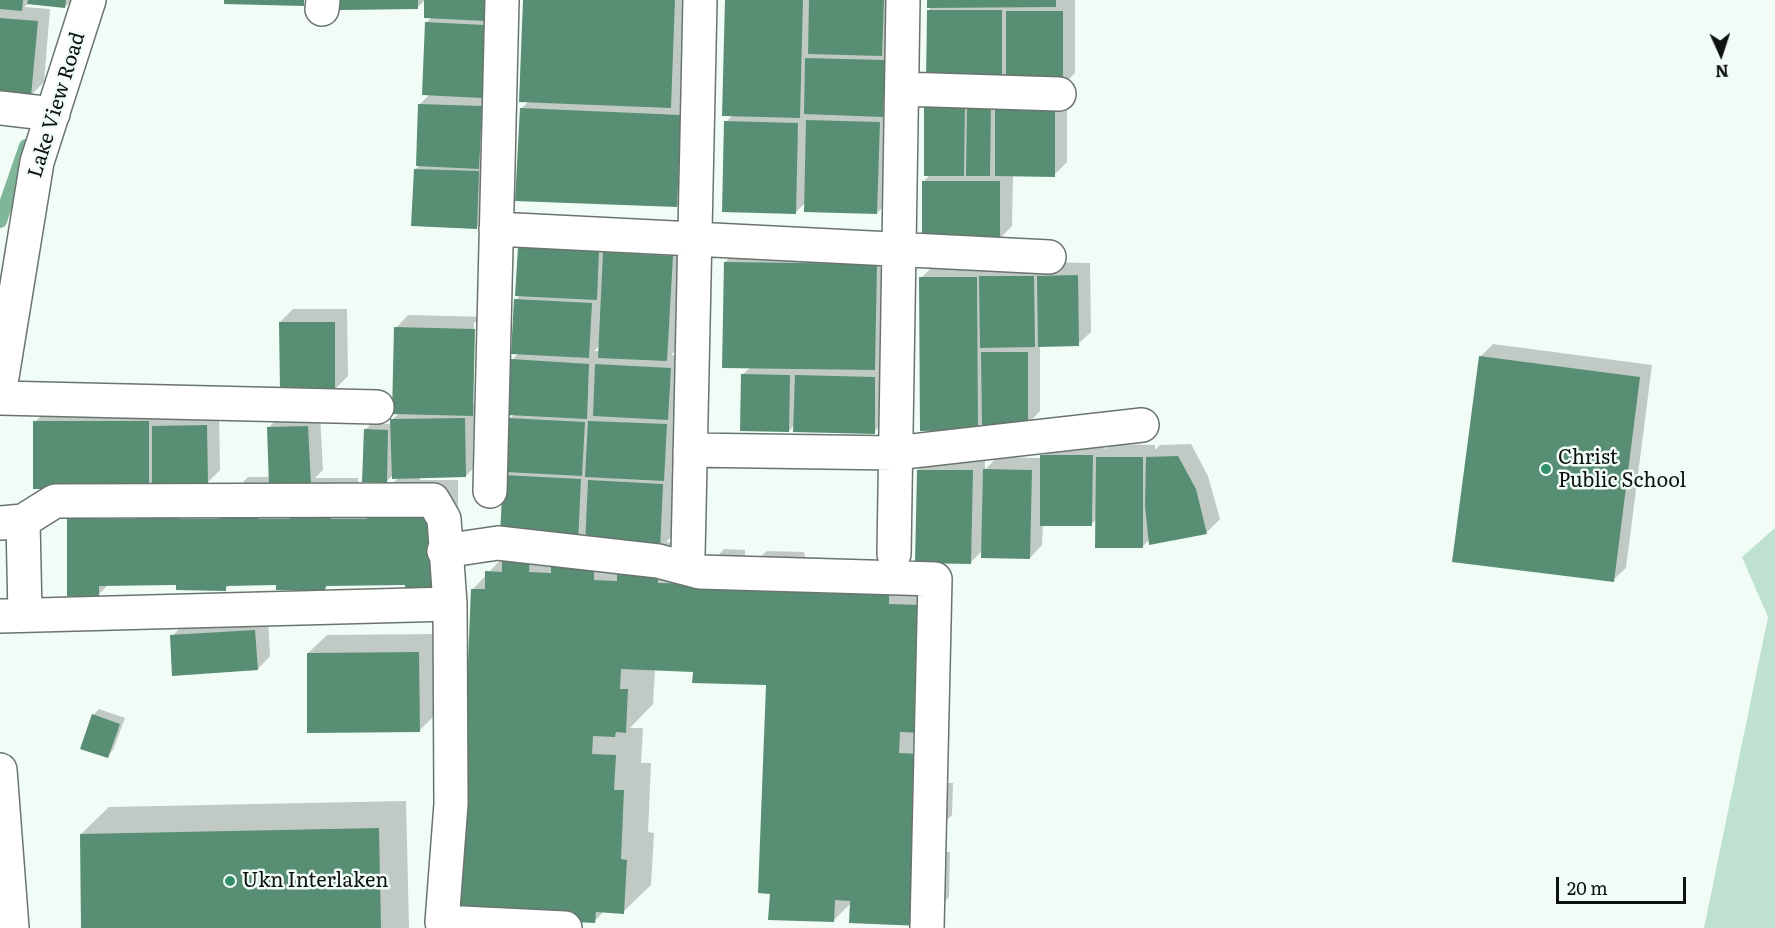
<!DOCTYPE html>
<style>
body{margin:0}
#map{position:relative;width:1775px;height:928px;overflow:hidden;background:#f1fcf6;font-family:Literata,serif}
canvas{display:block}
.north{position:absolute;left:1691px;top:24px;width:60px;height:60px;-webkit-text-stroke:4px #f1fcf6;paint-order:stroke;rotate:177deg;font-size:16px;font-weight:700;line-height:24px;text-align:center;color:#0d110f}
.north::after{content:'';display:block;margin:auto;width:21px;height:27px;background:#0d110f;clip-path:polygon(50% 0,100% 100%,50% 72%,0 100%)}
.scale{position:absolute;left:1556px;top:877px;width:130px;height:27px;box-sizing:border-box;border:3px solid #0d110f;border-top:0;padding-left:8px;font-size:18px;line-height:21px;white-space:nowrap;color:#0d110f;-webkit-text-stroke:4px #f1fcf6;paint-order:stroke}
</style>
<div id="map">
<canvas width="1775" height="928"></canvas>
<div class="north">N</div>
<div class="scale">20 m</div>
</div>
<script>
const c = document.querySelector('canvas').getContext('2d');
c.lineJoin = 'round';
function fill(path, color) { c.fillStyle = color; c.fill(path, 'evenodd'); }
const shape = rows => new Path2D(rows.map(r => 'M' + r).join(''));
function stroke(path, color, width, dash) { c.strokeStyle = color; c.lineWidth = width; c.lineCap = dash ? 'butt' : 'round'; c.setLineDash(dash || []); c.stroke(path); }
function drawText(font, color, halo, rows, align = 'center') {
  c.font = font + ' Literata,serif'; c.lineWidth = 5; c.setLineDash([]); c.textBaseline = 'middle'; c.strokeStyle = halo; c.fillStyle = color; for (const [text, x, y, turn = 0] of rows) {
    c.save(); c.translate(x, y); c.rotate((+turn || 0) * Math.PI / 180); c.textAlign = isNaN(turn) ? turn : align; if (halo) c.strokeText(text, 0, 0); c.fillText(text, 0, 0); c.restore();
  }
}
const green = shape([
 [1775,528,1775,928,1704,928,1768,617,1742,557]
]);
const shadow = shape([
 [0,0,72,0,65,7,29,3,24,7,50,9,44,82,31,95,0,92],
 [341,0,425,0,418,7],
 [426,0,497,0,489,215,476,228,416,169,420,165,420,104,430,94,427,22,432,17],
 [525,0,692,0,688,88,680,96,698,97,695,187,677,205,521,109,529,101],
 [726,0,895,0,890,200,877,213,806,202,796,212,726,122,733,115],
 [929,0,1075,0,1075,73,1062,86,1001,83,928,11,932,6],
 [1067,90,1067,162,1054,175,1013,175,1012,226,999,239,924,181,931,174,926,103],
 [532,234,685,243,679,347,671,355,683,356,680,406,674,412,679,412,676,466,671,472,675,472,672,536,666,542,686,543,685,556,717,557,724,549,745,550,745,559,758,559,767,551,804,552,805,557,854,559,854,567,867,567,874,560,916,562,943,664,950,664,945,783,953,783,952,815,940,827,939,852,950,852,949,897,921,925,851,903,833,921,771,893,768,684,695,671,655,669,653,704,630,728,643,728,641,763,651,763,648,832,654,833,651,885,623,912,604,911,595,921,473,589,523,536,504,475,509,470,509,419,515,414,512,360,519,353,516,300,520,295,519,247],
 [600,345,600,351,594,351],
 [587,532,587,539,580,539],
 [744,244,895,247,893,351,879,364,887,365,887,419,874,432,795,424,789,431,742,375,751,367,725,262],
 [939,260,1090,263,1091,332,1078,344,1040,345,1040,411,1028,424,982,424,978,429,921,278],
 [293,309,347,309,348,376,335,389,280,322],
 [408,315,488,317,478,463,466,476,420,477,420,480,458,480,458,567,430,594,406,583,329,584,325,588,277,584,230,584,225,589,178,584,109,584,98,595,35,422,48,409,219,413,220,470,207,483,207,492,233,492,248,477,270,477,268,428,281,415,320,414,323,470,315,478,358,478,358,492,385,492,399,477,394,474,386,482,366,429,372,423,392,424,392,420,400,412,396,328],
 [474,322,477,322,475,403,472,403],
 [314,482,304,492,285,484],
 [1493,344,1652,365,1626,568,1613,580,1480,357],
 [1055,443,1105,443,1105,450,1110,444,1155,445,1155,450,1160,445,1191,444,1208,476,1220,519,1207,532,1151,543,1150,539,1142,547,1097,519,1091,524,1043,524,1042,545,1030,558,983,550,971,562,918,470,931,457,985,458,985,470,997,457,1042,458],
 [268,617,270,656,258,669,172,636,185,623],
 [437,634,437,713,419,731,308,653,327,635],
 [99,709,125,718,113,750,107,756,93,715],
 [406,801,409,928,83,928,81,834,109,807]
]);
const stream = shape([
 [0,221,26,146]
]);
const building = shape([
 [0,0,23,0,22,11,0,9],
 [28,0,66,0,65,8,27,4],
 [224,0,304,0,304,6,224,4],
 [340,0,418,0,418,9,340,10],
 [424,0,486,0,485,21,424,18],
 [523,0,675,0,671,108,519,102],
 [725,0,803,0,800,118,722,116],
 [809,0,884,0,882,56,808,54],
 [927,0,1056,0,1056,7,927,8],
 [927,10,1002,10,1002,84,926,84],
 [1006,11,1063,11,1063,87,1006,87],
 [0,18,38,21,31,96,0,94],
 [425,22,484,25,482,98,422,95],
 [805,58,885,60,883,117,804,114],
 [924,102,965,102,964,176,924,176],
 [995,102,1055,103,1055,177,995,176],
 [967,103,991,103,990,176,966,176],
 [418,104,482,106,479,169,416,166],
 [520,108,681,115,677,207,515,201],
 [806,120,880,122,877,214,804,212],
 [724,121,798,123,796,214,722,212],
 [414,169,479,171,477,229,411,226],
 [922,181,1000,181,1000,241,922,241],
 [518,247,599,251,597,300,515,296],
 [603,252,673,256,667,361,598,358],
 [724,262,877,264,875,370,722,368],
 [1078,275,1079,346,1038,347,1037,276],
 [979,276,1034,276,1035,347,980,348],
 [919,277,977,277,978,430,920,431],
 [514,299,592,303,589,358,511,354],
 [279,322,335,322,335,391,280,391],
 [394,327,475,329,473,416,392,414],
 [981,352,1028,352,1028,426,982,426],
 [1479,356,1640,377,1614,582,1452,562],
 [511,359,589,364,587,419,508,415],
 [595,364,671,368,668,420,593,416],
 [741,374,790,375,789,432,740,431],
 [795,375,875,377,875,434,793,432],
 [465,418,466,477,392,479,390,419],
 [508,418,585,422,582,476,505,472],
 [33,421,149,421,149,489,33,489],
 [588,421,667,424,664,481,585,477],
 [207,425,208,484,152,485,152,426],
 [308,426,311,484,269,486,267,427],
 [364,429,388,430,387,483,362,482],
 [1040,455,1093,455,1092,526,1040,526],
 [1178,456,1196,489,1207,534,1149,545,1145,506,1146,457],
 [1096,457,1143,457,1143,548,1095,548],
 [983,469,1032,470,1030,559,981,558],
 [917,470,973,470,971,564,915,563],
 [503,475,581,479,578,544,500,535],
 [588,480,663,484,660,550,585,546],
 [137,504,180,504,180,519,219,519,219,504,258,504,258,519,290,519,290,505,331,505,331,519,367,519,368,507,431,507,431,596,405,596,405,585,326,586,325,590,276,590,276,585,226,586,226,591,176,590,176,585,99,586,99,597,67,596,67,507,99,507,99,519,137,519],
 [502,555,530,556,529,572,551,573,551,566,594,567,594,580,617,581,617,568,659,570,658,583,827,586,827,594,844,594,845,587,889,589,889,604,920,605,916,691,923,691,921,733,900,732,899,753,920,754,922,926,849,923,850,901,835,900,834,922,768,920,770,894,758,893,766,685,692,683,693,672,621,669,620,689,628,689,626,733,616,732,615,737,593,736,592,754,616,755,614,790,624,790,621,859,627,860,624,914,596,912,595,923,574,922,574,912,458,907,471,589,485,589,485,571,502,572],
 [255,630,258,670,172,676,170,635],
 [419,652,420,732,307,733,307,653],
 [92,714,120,724,108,758,80,749],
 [379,828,381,928,81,928,80,834]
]);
const minor = shape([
 [322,9,323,0],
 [902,89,1059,94],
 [0,108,53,114],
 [496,229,1049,257],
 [0,389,37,162,89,0],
 [0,398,377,407],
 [690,450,895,453,1142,425],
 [490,491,502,0],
 [23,521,25,615],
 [0,523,23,521,55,501,433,500,444,519,450,604,451,804,442,922,565,928],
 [444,551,498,543,658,561,700,572,935,579,927,928],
 [894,554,903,0],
 [688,555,700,0],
 [0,616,450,604],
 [0,770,12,928]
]);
const markers = [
 [1546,469,6,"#339169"],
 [230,881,6,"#339169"]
];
const streetNames = [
 ["Lake View Road",57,105,-73]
];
const poiNames = [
 ["Christ",1558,458],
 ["Public School",1558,481],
 ["Ukn Interlaken",242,881]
];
fill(green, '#bee2cf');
fill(shadow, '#0003');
stroke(stream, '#7fb599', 14);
fill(building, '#588e73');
stroke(minor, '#6a746e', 36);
stroke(minor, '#fff', 33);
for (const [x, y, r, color] of markers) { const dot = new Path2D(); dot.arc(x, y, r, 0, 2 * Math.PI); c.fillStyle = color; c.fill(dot); stroke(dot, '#f1fcf6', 2); }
drawText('20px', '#0d110f', '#f1fcf6', streetNames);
drawText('20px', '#0d110f', '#f1fcf6', poiNames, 'left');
</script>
